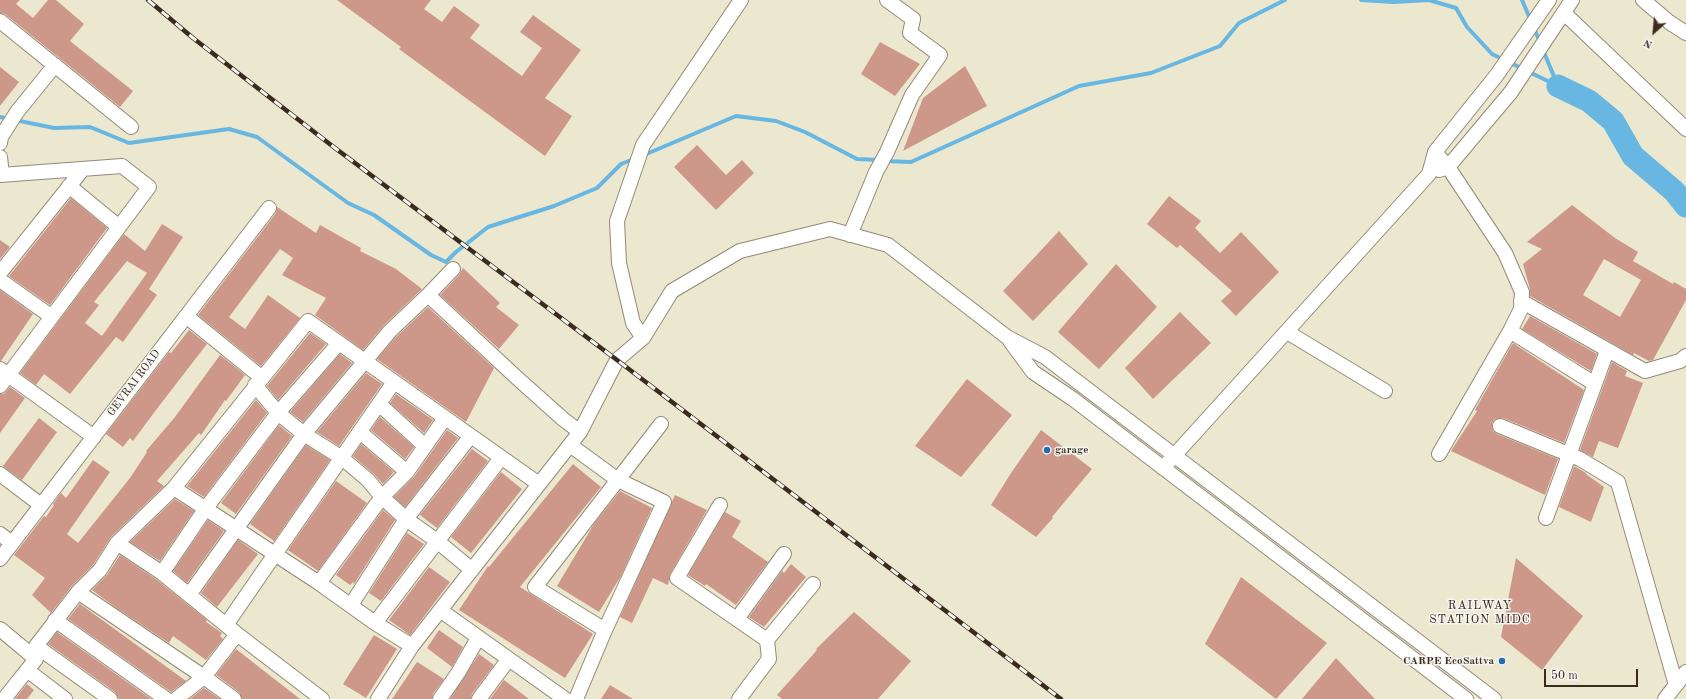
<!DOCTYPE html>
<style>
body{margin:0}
#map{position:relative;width:1686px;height:699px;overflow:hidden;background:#ece8cf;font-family:"Old Standard TT",serif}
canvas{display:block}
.north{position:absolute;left:1634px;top:12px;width:40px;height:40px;-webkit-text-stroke:3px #f6f6f2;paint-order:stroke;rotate:207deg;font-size:11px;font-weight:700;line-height:16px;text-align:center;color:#3b2a1e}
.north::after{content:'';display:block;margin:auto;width:14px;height:18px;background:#3b2a1e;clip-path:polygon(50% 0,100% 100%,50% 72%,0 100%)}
.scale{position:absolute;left:1544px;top:669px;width:94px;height:18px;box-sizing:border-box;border:2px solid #3b2a1e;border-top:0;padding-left:5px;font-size:12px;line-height:14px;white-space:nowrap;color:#3b2a1e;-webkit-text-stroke:3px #f6f6f2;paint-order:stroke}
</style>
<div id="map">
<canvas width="1686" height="699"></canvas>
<div class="north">N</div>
<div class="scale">50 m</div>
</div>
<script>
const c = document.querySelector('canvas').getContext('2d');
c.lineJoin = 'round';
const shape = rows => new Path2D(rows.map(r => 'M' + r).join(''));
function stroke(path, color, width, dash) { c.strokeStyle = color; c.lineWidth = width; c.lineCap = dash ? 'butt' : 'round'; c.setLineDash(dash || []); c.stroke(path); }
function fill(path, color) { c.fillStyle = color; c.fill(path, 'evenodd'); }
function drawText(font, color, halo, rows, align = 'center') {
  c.font = font + ' "Old Standard TT",serif'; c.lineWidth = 3; c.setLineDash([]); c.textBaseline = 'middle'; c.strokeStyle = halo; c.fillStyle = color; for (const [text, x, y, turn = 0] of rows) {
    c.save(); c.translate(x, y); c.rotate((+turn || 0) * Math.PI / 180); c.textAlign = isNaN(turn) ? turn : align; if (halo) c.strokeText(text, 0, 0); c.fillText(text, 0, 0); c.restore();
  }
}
const stream = shape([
 [1361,0,1393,2,1429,0,1456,8,1467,27,1492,54,1558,86],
 [1522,0,1531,21],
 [1534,28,1540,42],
 [1543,50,1558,86],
 [0,117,54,128,90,127,129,143,229,129,257,137,348,203,374,215,431,255,446,262,456,252,488,227,554,206,597,188,621,164,634,159],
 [644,155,736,116,776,121,805,132,857,159,879,160],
 [885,161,911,162,1079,86,1151,73,1220,46,1239,23,1285,0]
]);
const river = shape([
 [1558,86,1589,101,1613,121,1633,156,1674,191,1686,206]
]);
const building = shape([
 [0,0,20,0,16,4,33,18,48,0,56,0,84,24,70,41,133,91,120,107,5,14,0,13],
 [337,0,431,0,424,9,442,22,454,6,480,25,470,38,522,76,542,48,520,32,533,15,581,50,545,98,572,116,545,156,399,49,401,47],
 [880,42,920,64,895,96,861,74],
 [965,66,987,106,903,151,923,98],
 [0,67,19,82,0,106],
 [697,145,726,175,742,160,754,173,716,210,674,167],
 [1169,196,1201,221,1195,228,1220,253,1241,232,1279,272,1236,316,1221,301,1232,291,1180,245,1177,248,1147,224],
 [71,198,107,228,50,305,9,276],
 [1572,205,1615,238,1638,252,1633,261,1673,284,1674,282,1686,289,1686,300,1653,360,1649,361,1634,353,1633,355,1530,296,1530,289,1523,264,1542,249,1527,242],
 [1604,259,1641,280,1620,317,1583,295],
 [277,207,316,233,320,225,361,248,360,251,396,269,422,289,384,325,363,350,315,315,326,298,282,275,293,258,280,249,229,317,245,329,268,295,300,318,261,366,198,315,276,213],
 [162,224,183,237,149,289,157,295,123,342,116,337,70,394,44,374,36,385,20,373,124,234,145,251],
 [127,261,147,273,102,336,85,323,99,305,94,302],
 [1059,231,1088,264,1033,321,1003,291],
 [0,240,10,247,0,259],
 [1116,264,1157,307,1099,369,1058,332],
 [463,268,500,303,496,307,519,325,499,349,440,295,459,275],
 [0,290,33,314,1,361,0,361],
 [428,307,494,368,466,422,377,359,396,337],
 [1180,312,1211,343,1153,399,1125,368],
 [1530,316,1597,354,1591,371,1522,329],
 [189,330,207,344,159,406,133,441,130,438,123,447,106,434,169,352,171,353],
 [310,333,326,344,278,400,267,386],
 [1513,343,1584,390,1564,443,1503,418,1495,419,1492,423,1493,431,1497,434,1558,459,1545,495,1451,451,1477,411,1475,410],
 [340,354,352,363,303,422,290,412],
 [220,355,245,375,226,401,225,400,201,435,199,433,157,481,164,486,111,537,93,565,71,587,51,613,32,595,45,578,14,555,44,516,46,517,54,505,53,504,61,493,66,498,93,460,110,472,67,534,78,543,130,478,147,452,146,451,175,417],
 [1612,362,1627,371,1625,376,1643,383,1618,448,1599,441,1593,457,1580,450],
 [366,373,382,384,339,446,317,432],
 [967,379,1012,415,961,477,915,446],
 [10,387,25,398,0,433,0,394,4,394],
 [396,394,433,420,424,433,390,403],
 [256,400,267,413,204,497,187,486],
 [380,417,414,447,405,459,371,430],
 [39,418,57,432,22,480,3,466],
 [279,425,292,436,236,514,221,503],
 [447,430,458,438,405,507,394,497,414,477],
 [1041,430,1092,469,1052,517,1053,518,1036,537,991,505,1011,473],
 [361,444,394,472,383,484,374,474,353,456],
 [306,445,330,460,274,541,250,524],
 [472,449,488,461,437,528,420,515],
 [573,464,601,487,520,587,593,634,565,678,459,610,488,566,489,567],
 [1574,466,1586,473,1586,474,1604,487,1591,522,1559,507],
 [501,472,522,489,471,553,451,537],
 [336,481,367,503,318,571,288,550],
 [620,491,652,508,621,576,599,612,557,586,594,524],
 [675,495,707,510,670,574,668,585,653,578,632,623,620,617],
 [175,499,194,511,160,561,130,542],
 [383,510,395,520,354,584,353,582,350,585,336,575],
 [725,512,741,521,732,537,768,562,736,605,706,584,705,586,688,575],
 [208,520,224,531,187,583,173,571],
 [407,533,424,544,381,601,369,593],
 [238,540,258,554,217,607,201,593],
 [120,555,157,580,207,620,206,622,222,633,220,636,223,639,206,660,173,636,169,643,115,607,92,590,107,575],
 [1516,558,1583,616,1542,670,1501,637],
 [791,564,806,577,764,627,749,617,782,571,784,573],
 [429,567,450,582,410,635,389,620],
 [1241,577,1327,643,1276,699,1205,644],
 [80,604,138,646,186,681,171,692,68,619],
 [854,612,911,661,878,699,782,699,777,695,817,650,816,649],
 [439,630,463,647,452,667,427,648],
 [57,632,151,699,119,699,115,692,48,644],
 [374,635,397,649,366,698,343,684],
 [236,649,300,699,242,699,239,692,216,675],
 [479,654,494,665,472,694,471,699,450,699],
 [1336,658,1375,699,1302,699],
 [417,662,444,679,433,694,432,699,392,699],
 [504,680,529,699,490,699],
 [27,684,34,690,27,699,15,699],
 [610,685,633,699,601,699],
 [204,688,220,699,190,699]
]);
const minor = shape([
 [1643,0,1669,22,1686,33],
 [1564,13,1686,129],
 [0,21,131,127],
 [0,143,1,137,17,112,55,65],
 [1435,152,1448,167,1505,253,1522,292,1521,309,1510,331,1439,454],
 [0,157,2,175],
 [1439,170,1448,167,1511,92,1572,0],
 [0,175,122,166,149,187,0,386],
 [69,186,119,227],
 [850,235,876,172,887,152,912,95,940,55,910,33,913,19,887,0],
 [0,273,83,169],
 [0,280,52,317],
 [428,295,453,269],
 [1521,301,1645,371,1680,361,1686,356],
 [186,316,261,377],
 [1510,331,1595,384],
 [1287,332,1385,391],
 [643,338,633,323,619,263,617,221,643,145,741,0],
 [1010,341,1033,372,1073,399,1466,699],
 [0,369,94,437],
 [255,385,278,413,304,434,342,458,368,480,382,497,406,519,437,541,472,570],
 [379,404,425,446],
 [1500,426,1580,459,1618,482,1676,685],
 [360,432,407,472],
 [570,445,618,480,664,502,605,630,576,699],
 [1163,468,1429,174,1435,152,1496,76,1549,0],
 [0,474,41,505],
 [174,488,319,583,375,623,412,646],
 [720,505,677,578,767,640,769,659,739,699],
 [1546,518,1607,351],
 [0,534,12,543],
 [117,543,162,573,237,634,322,699],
 [0,559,269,208],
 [162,573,206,508,278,413,339,343],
 [319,583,382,497,407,472,445,418],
 [78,592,204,677,234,699],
 [189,595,304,434,390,331,428,295,516,377,563,419,580,432],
 [351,605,406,519,470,437],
 [440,610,565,699],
 [737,619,784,554],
 [55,620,166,699],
 [375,623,501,458],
 [226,625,394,382],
 [0,629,36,659],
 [605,630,535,587,661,424],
 [767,640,813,584],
 [36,646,110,699],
 [27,670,65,699],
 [4,699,36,659,36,646,78,592,100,570,117,543,174,488,308,321,539,484],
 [176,699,204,677,237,634],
 [378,699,412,646,580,432,617,360,643,338,672,291,740,251,830,229,888,245,1007,337,1045,357,1494,699],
 [440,699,458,673,478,638],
 [479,699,508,660],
 [1665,699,1686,672]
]);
const rail = shape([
 [148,0,193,38,331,145,617,360,1061,699]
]);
const markers = [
 [1047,450,4,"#1f6fb2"],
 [1502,661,4,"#1f6fb2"]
];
const streetNames = [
 ["GEVRAI ROAD",134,383,-53]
];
const poiNames = [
 ["garage",1055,450],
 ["CARPE EcoSattva",1494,661,"right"]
];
const neighbourhoodNames = [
 ["RAILWAY",1480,606],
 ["STATION MIDC",1480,620]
];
stroke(stream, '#68b7e2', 4);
stroke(river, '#68b7e2', 23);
fill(building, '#cd978a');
stroke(minor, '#948976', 16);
stroke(minor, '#fff', 14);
stroke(rail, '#3b2a1e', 4.5);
stroke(rail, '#f6f6f2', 3, [9]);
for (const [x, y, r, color] of markers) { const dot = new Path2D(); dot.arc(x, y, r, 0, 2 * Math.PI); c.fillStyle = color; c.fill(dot); stroke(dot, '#f6f6f2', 1.5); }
drawText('11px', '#3b2a1e', '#f6f6f2', streetNames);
drawText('bold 11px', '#3b2a1e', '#f6f6f2', poiNames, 'left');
c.letterSpacing = '1px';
drawText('12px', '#3b2a1e', '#f6f6f2', neighbourhoodNames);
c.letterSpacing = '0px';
</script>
